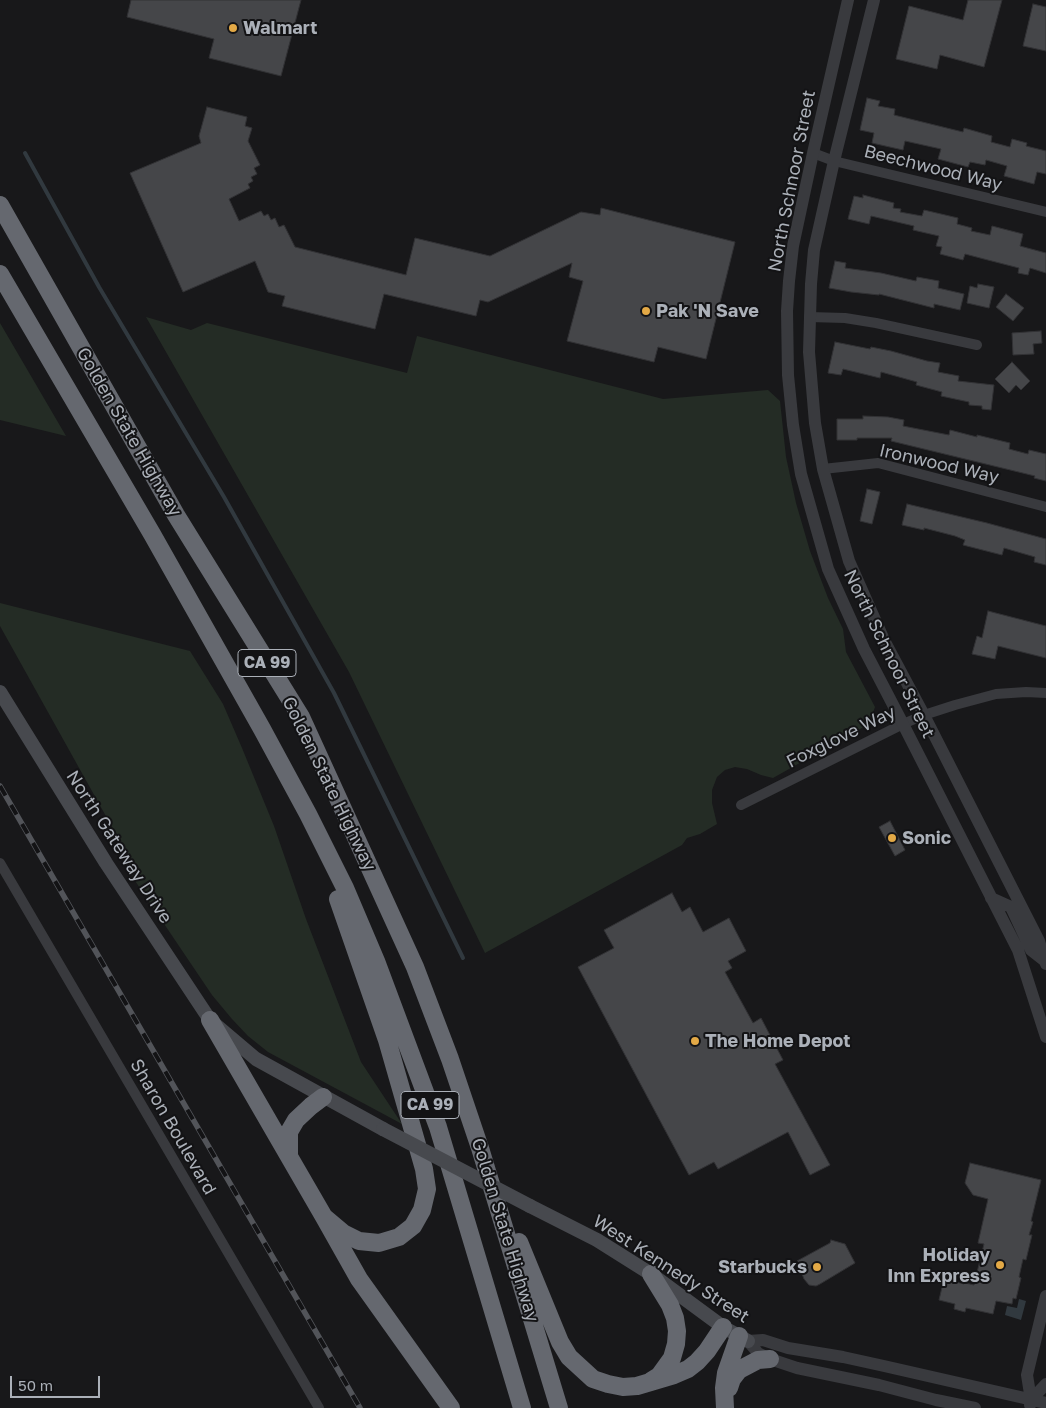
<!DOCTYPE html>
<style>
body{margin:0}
#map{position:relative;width:1046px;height:1408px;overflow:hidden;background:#18181a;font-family:"Golos Text",sans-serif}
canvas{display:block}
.scale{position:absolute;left:10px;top:1376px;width:90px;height:22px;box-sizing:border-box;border:2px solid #abb0b8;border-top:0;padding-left:6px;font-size:15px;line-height:18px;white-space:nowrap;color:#abb0b8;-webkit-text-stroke:4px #131315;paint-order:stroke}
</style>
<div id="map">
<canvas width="1046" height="1408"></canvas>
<div class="scale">50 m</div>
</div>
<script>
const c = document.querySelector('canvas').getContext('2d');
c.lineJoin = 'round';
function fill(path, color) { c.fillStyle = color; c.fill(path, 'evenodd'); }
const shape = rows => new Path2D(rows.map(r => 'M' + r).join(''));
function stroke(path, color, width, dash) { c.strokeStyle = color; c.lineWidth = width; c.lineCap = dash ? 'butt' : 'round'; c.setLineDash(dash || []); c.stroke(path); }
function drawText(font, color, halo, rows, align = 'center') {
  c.font = font + ' "Golos Text",sans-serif'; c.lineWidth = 4; c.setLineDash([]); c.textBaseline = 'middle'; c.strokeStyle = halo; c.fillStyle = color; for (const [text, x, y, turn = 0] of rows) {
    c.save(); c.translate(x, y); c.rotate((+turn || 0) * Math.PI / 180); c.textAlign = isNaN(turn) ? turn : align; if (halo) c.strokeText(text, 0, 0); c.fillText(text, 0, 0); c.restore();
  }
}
const green = shape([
 [146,317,191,330,207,323,407,373,417,336,663,399,768,390,780,401,786,457,796,503,810,551,828,598,843,629,846,652,875,707,869,724,773,778,761,775,747,769,735,767,725,770,717,777,712,790,712,803,717,824,700,834,687,838,682,845,485,953,349,672],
 [0,323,66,436,0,420],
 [0,603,190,651,223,704,242,748,274,826,306,919,361,1062,402,1124,268,1052,248,1036,232,1019,212,995,119,857,117,836,0,626]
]);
const water = shape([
 [1019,1299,1026,1301,1021,1320,1005,1315,1007,1306,1017,1308]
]);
const stream = shape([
 [25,153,99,287,224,497,334,693,463,958]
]);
const building = shape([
 [131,0,301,0,281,76,209,58,214,39,127,17,131,0],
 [968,0,1002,0,984,67,940,55,937,69,896,59,909,6,963,20,968,0],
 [1033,4,1046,7,1046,51,1023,46,1033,4],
 [867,98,880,101,878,106,895,109,894,115,963,132,964,128,992,136,991,142,1010,147,1012,139,1027,143,1026,146,1046,151,1046,174,1037,172,1034,184,1004,176,1007,166,986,160,985,165,970,162,968,167,938,159,941,149,905,141,903,150,872,143,874,133,860,130,867,98],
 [207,107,247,117,245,126,252,128,248,141,260,165,254,168,257,174,251,177,253,181,248,184,250,188,229,199,239,221,261,211,264,216,268,214,271,220,275,218,279,227,284,225,295,247,406,275,415,238,490,256,581,212,600,215,601,208,735,242,706,359,658,347,654,362,567,341,583,281,569,277,572,263,488,302,480,300,476,316,384,294,375,329,282,306,285,296,268,292,255,261,183,292,130,173,201,143,199,136,207,107],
 [863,195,894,203,893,208,901,209,900,212,922,216,924,210,958,218,957,224,972,228,971,231,990,235,992,226,1023,234,1020,246,1046,253,1046,273,1030,268,1028,275,1018,273,1019,268,984,259,965,254,963,260,940,254,942,247,936,246,939,236,913,230,914,226,871,216,869,224,848,219,854,196,863,198,863,195],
 [835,261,846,263,845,268,881,273,916,281,917,277,939,281,938,288,964,294,960,310,934,304,934,308,879,294,879,295,851,292,829,288,835,261],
 [978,284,994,287,989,308,967,303,970,286,977,288,978,284],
 [1006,294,1024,308,1013,321,996,307,1006,294],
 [1041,331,1042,343,1033,344,1034,354,1013,355,1012,333,1041,331],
 [835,342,870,349,871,347,891,351,927,361,940,363,938,372,959,376,958,381,994,385,991,410,982,409,982,406,969,405,969,402,941,396,942,392,916,385,917,382,881,372,880,378,843,369,841,375,828,373,835,342],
 [1012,362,1030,381,1021,390,1016,385,1009,393,995,379,1012,362],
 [863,416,888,417,904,420,903,426,949,435,950,430,977,437,977,435,1010,443,1009,449,1028,454,1029,450,1046,454,1046,481,1034,478,1035,476,891,441,892,438,857,438,857,440,837,440,837,419,863,419,863,416],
 [867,489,880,492,872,524,860,521,867,489],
 [907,504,987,523,1046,539,1046,565,1034,562,1035,557,1004,548,1002,555,963,545,965,540,955,536,924,528,924,530,902,525,907,504],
 [988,611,1046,626,1046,658,998,646,995,659,972,654,977,636,982,638,988,611],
 [890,821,905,850,895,856,879,827,890,821],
 [672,893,682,912,690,907,703,932,729,918,746,951,728,961,732,968,725,972,753,1023,761,1018,783,1060,775,1064,830,1165,810,1175,788,1132,718,1169,714,1162,689,1175,578,967,614,948,604,930,672,893],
 [970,1163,1041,1180,1031,1221,1033,1222,1029,1235,1032,1235,1026,1260,1023,1259,1019,1277,1021,1278,1016,1299,1013,1298,1012,1304,996,1301,993,1314,966,1308,965,1312,954,1309,955,1304,939,1300,944,1279,964,1284,965,1283,974,1285,984,1244,978,1243,988,1199,973,1195,965,1183,970,1163],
 [831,1240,845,1244,855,1263,820,1284,816,1286,809,1285,804,1279,797,1261,830,1243,831,1240]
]);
const minor = shape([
 [813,153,834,161,1046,212],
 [809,317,845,318,876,323,977,345],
 [823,469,878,463,1046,507],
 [741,805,903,724,924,715,955,705,996,694,1026,692,1046,693],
 [0,863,319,1408]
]);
const tertiary = shape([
 [848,0,813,153,793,246,789,281,787,311,788,375,793,425,801,474,828,569,864,649,903,724,1018,950,1046,1037],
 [874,0,834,161,814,250,811,284,809,352,815,423,823,469,849,561,884,640,924,715,1039,941,1046,964],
 [991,898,1011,907,1031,950,1045,961],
 [748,1341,763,1340,788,1348,843,1357,884,1366,1046,1403],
 [748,1341,758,1353,770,1359,797,1368,879,1385,936,1400,975,1408],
 [1031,1400,1027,1375,1046,1296],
 [1030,1405,1031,1400,1046,1384]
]);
const secondary = shape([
 [0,692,106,863,210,1020,256,1059,383,1129],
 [530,1206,597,1240,651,1274,723,1327,748,1341]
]);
const motorway = shape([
 [0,205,176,515,301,717,415,967,450,1059,480,1148,559,1408],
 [0,274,152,534,262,729,308,814,345,888,376,961,438,1127,522,1408],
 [210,1020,324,1217,359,1279,451,1408],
 [289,1156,289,1132,296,1120,311,1106,323,1097],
 [324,1217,343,1233,359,1241,379,1243,399,1237,413,1226,422,1210,427,1189,424,1169,387,1040,338,899],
 [519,1242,560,1342,569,1357,593,1379,608,1384,623,1387,637,1386,674,1375,688,1369,697,1362,707,1351,723,1327],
 [651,1274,670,1305,675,1318,677,1331,676,1344,672,1358,659,1376,651,1381],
 [729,1388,732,1379,739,1370,758,1360,770,1359],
 [725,1408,724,1388,726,1373,739,1336]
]);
const rail = shape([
 [0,786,360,1408]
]);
const secondaryBridge = shape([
 [383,1129,530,1206]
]);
const markers = [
 [233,28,5,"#e3a946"],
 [646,311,5,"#e3a946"],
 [892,838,5,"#e3a946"],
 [695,1041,5,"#e3a946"],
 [1000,1265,5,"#e3a946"],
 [817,1267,5,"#e3a946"]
];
const shields = [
 [267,663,58],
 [430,1105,58]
];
const shieldNames = [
 ["CA 99",267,663],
 ["CA 99",430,1105]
];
const poiNames = [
 ["Walmart",243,28],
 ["Pak 'N Save",656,311],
 ["Sonic",902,838],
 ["The Home Depot",705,1041],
 ["Holiday",990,1255,"right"],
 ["Inn Express",990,1276,"right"],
 ["Starbucks",807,1267,"right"]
];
const streetNames = [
 ["Beechwood Way",933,168,14],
 ["North Schnoor Street",792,181,-79],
 ["Golden State Highway",129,432,60],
 ["Ironwood Way",939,464,13],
 ["North Schnoor Street",889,654,64],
 ["Foxglove Way",841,737,-26],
 ["Golden State Highway",329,784,64],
 ["North Gateway Drive",119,847,57],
 ["Sharon Boulevard",173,1127,60],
 ["Golden State Highway",505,1230,73],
 ["West Kennedy Street",671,1269,33]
];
fill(green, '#242c25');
fill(water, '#31393f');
stroke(stream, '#31393f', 4);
fill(building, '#454649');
stroke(building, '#323235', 1);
stroke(minor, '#393a3e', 10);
stroke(tertiary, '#393a3e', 12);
stroke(secondary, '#47494e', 14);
stroke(motorway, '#65686f', 18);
stroke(rail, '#525459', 5.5);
stroke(rail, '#131315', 4, [11]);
stroke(secondaryBridge, '#47494e', 14);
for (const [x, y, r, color] of markers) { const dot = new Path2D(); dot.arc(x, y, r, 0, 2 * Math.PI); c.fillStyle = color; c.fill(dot); stroke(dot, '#131315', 2); }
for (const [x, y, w] of shields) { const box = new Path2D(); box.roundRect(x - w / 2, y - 13.5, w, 27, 4); c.fillStyle = '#131315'; c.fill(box); stroke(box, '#abb0b8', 1); }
drawText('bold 16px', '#abb0b8', null, shieldNames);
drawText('bold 18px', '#abb0b8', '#131315', poiNames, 'left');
drawText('18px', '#abb0b8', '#131315', streetNames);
</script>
